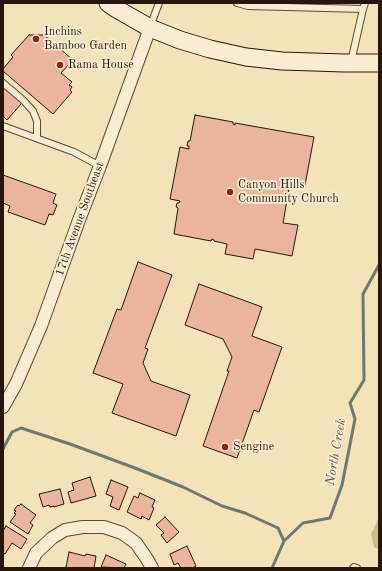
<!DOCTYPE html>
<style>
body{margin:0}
#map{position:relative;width:382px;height:571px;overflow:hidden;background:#f4e2b8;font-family:"Old Standard TT",serif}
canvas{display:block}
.frame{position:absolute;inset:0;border:4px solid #28160e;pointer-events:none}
</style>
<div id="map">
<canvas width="382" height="571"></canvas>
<div class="frame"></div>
</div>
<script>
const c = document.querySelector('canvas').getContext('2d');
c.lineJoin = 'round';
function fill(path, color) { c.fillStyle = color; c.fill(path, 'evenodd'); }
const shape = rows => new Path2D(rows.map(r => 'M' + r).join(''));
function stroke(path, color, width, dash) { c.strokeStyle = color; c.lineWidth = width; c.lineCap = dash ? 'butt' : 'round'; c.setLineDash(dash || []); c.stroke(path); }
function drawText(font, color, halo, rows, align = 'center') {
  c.font = font + ' "Old Standard TT",serif'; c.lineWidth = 3.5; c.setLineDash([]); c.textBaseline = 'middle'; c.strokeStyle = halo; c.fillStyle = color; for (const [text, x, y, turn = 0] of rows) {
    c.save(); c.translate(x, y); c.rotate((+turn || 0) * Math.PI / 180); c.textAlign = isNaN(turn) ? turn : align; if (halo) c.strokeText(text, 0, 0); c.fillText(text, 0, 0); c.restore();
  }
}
const green = shape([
 [379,517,379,550,374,547,371,534]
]);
const stream = shape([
 [3,449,12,432,21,428,70,444,135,468,183,487,222,506,245,513,278,528,284,541],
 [272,568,284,541,303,523,330,518,342,485,355,419,350,403,364,380,363,294,379,265]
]);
const building = shape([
 [29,35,44,35,73,60,61,73,72,82,69,85,72,87,70,90,72,92,53,114,3,71,3,69,13,57,11,55,29,35],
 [3,86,22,103,7,120,3,116,3,86],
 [195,115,233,122,233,124,235,125,235,123,314,137,305,185,290,183,283,223,298,225,292,256,255,249,253,259,225,254,227,244,214,241,214,240,212,239,211,241,174,234,178,208,176,207,177,203,179,203,180,201,170,199,180,147,189,149,189,146,187,146,188,141,190,141,195,115],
 [3,175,56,194,53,203,57,205,53,215,49,214,45,225,8,212,10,206,3,203,3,175],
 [138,262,172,275,145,348,148,349,143,363,151,381,190,395,176,436,112,413,123,384,93,373,117,309,121,310,138,262],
 [199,284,262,307,252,336,282,347,259,412,254,410,237,458,203,446,229,371,227,371,232,357,223,339,185,325,199,284],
 [90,477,96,496,71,503,68,492,74,490,72,483,90,477],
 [111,480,128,487,119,510,110,506,113,497,106,494,111,480],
 [60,489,64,504,54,507,54,506,50,507,49,505,43,507,39,494,60,489],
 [140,493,155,500,152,507,154,508,149,520,142,516,141,519,127,512,134,496,138,498,140,493],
 [21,504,36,515,30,523,33,525,28,534,10,522,16,514,14,513,16,511,14,510,18,505,19,506,21,504],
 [165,517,179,532,167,543,161,535,164,533,156,525,165,517],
 [6,526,27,539,21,549,12,543,5,554,3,553,3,531,6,526],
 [187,546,196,566,192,568,181,568,178,563,174,565,170,554,187,546],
 [69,552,85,556,86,554,96,556,94,568,70,568,66,567,69,552],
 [106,555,126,564,124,568,101,567,106,555]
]);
const lane = shape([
 [237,3,248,6,363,9,365,3],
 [150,27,159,3],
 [351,62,363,9],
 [3,83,23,100,33,111,37,121,37,138],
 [3,126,74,152,100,166],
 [353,568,354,567,357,568]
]);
const street = shape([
 [3,407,16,384,41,326,79,220,100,166,150,28],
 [29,568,36,553,52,538,65,530,83,527,104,527,122,533,136,543,147,559,152,568]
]);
const secondary = shape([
 [108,3,115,8,150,28,180,40,210,49,246,57,282,61,344,63,379,63]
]);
const markers = [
 [36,39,4,"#8f2418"],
 [60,65,4,"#8f2418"],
 [230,192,4,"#8f2418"],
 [225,447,4,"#8f2418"]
];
const poiNames = [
 ["Inchins",44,32],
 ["Bamboo Garden",44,46],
 ["Rama House",68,65],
 ["Canyon Hills",238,185],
 ["Community Church",238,199],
 ["Sengine",233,447]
];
const streetNames = [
 ["17th Avenue Southeast",80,219,-70]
];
const waterNames = [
 ["North Creek",336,452,-80]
];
fill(green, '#c2c18a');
stroke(stream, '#6e7a71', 3);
fill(building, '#ebb59d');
stroke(building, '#28160e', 1);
stroke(lane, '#5b4938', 8);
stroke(street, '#5b4938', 14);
stroke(secondary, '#28160e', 19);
stroke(lane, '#f8ecd1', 6);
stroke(street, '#f8ecd1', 12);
stroke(secondary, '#f8ecd1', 17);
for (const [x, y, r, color] of markers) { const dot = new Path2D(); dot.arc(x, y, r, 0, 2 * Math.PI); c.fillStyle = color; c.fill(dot); stroke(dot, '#f8ecd1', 1.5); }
drawText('12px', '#28160e', '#f8ecd1', poiNames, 'left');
drawText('12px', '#28160e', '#f8ecd1', streetNames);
drawText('italic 13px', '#515048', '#f8ecd1', waterNames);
</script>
